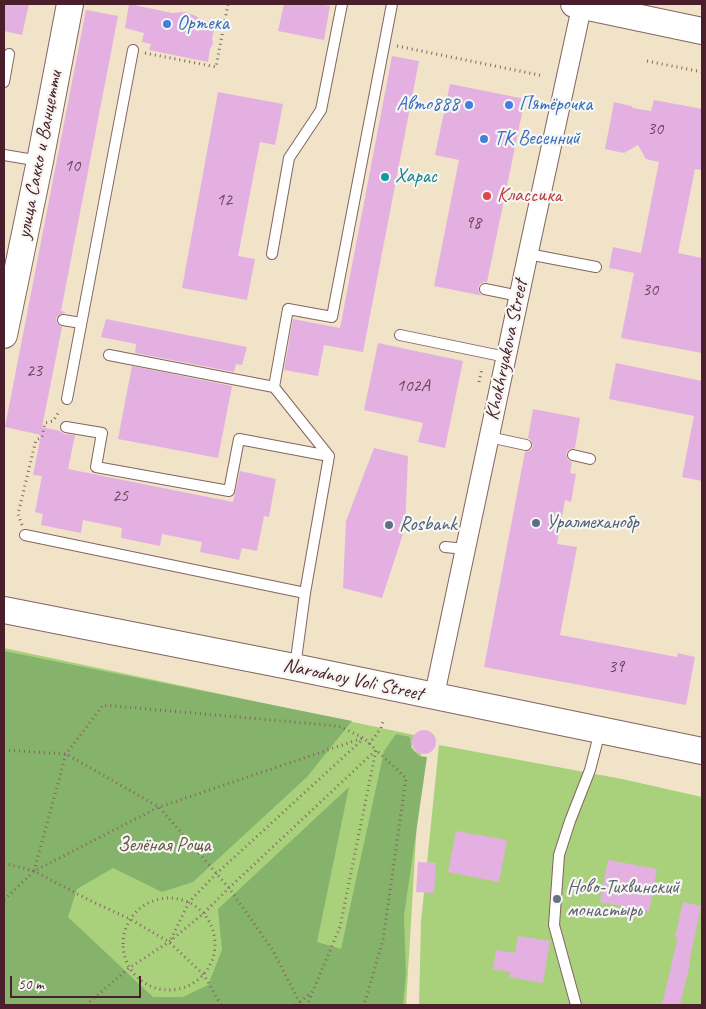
<!DOCTYPE html>
<meta charset="utf-8">
<style>
body{margin:0}
#map{position:relative;width:706px;height:1009px;overflow:hidden;background:#f0e3c8;font-family:Caveat,sans-serif}
canvas{display:block}
.frame{position:absolute;inset:0;border:5px solid #4a1f2b;pointer-events:none}
.scale{position:absolute;left:10px;top:976px;width:131px;height:22px;box-sizing:border-box;border:2px solid #4a1f2b;border-top:0;padding-left:6px;font-size:15px;line-height:18px;white-space:nowrap;color:#4a1f2b;-webkit-text-stroke:4px #f6f6f2;paint-order:stroke}
</style>
<div id="map">
<canvas width="706" height="1009"></canvas>
<div class="frame"></div>
<div class="scale">50 m</div>
</div>
<script>
const c = document.querySelector('canvas').getContext('2d');
c.lineJoin = 'round';
function fill(path, color) { c.fillStyle = color; c.fill(path, 'evenodd'); }
const shape = rows => new Path2D(rows.map(r => 'M' + r).join(''));
function stroke(path, color, width, dash) { c.strokeStyle = color; c.lineWidth = width; c.lineCap = dash ? 'butt' : 'round'; c.setLineDash(dash || []); c.stroke(path); }
function drawText(font, color, halo, rows, align = 'center') {
  c.font = font + ' Caveat,sans-serif'; c.lineWidth = 4.5; c.setLineDash([]); c.textBaseline = 'middle'; c.strokeStyle = halo; c.fillStyle = color; for (const [text, x, y, turn = 0] of rows) {
    c.save(); c.translate(x, y); c.rotate((+turn || 0) * Math.PI / 180); c.textAlign = isNaN(turn) ? turn : align; if (halo) c.strokeText(text, 0, 0); c.fillText(text, 0, 0); c.restore();
  }
}
const green = shape([
 [4,648,414,735,412,742,412,747,415,751,421,754,406,1005,4,1005],
 [439,745,622,779,702,797,702,1005,419,1005,421,922]
]);
const forest = shape([
 [4,651,352,721,307,777,193,882,162,892,113,868,77,889,68,917,153,997,183,997,208,985,222,950,218,909,349,787,317,942,341,949,384,751,396,734,410,737,411,748,419,756,427,757,404,916,406,974,403,1005,4,1005]
]);
const building = shape([
 [4,4,29,4,22,35,4,31],
 [129,4,172,13,185,12,196,16,201,20,216,23,212,38,213,44,210,49,208,62,149,50,151,44,142,42,144,33,125,28],
 [284,4,318,4,330,6,324,40,278,31],
 [86,10,118,16,61,311,65,312,65,313,60,314,56,318,57,323,62,327,42,427,60,431,64,434,75,435,68,469,233,502,240,471,276,479,269,517,264,516,257,551,242,548,239,560,200,552,202,542,162,534,160,546,121,538,122,528,83,520,81,533,41,525,43,514,35,512,42,476,33,475,41,435,5,427],
 [392,56,419,61,363,352,324,345,318,376,284,370,293,319,340,328],
 [450,84,525,99,487,282,483,282,480,284,478,288,480,294,484,296,434,286,459,160,435,155],
 [218,92,283,104,275,145,260,142,238,256,255,259,247,300,182,288],
 [654,100,702,109,702,170,695,169,678,253,702,258,702,353,621,338,634,273,609,268,613,247,641,253,659,162,646,159,638,145,624,153,605,149,614,102,631,106,633,108,651,111],
 [106,319,247,347,242,365,236,364,234,372,135,353,136,344,101,337],
 [378,343,463,361,445,448,418,442,423,423,364,410],
 [616,363,702,381,702,481,682,477,694,416,609,399],
 [132,366,232,386,218,458,118,439],
 [533,409,580,418,575,448,568,450,566,454,568,460,572,462,570,473,576,474,571,502,565,500,557,544,577,547,560,635,677,657,678,653,695,657,686,705,484,667,525,452,531,450,533,446,531,440,528,438],
 [374,448,408,456,405,528,382,598,343,588,346,521],
 '412 742a12 12 0 1 1 24 0a12 12 0 1 1-24 0Z',
 [456,831,507,840,499,882,448,872],
 [608,860,657,869,649,911,600,902],
 [418,862,436,863,434,893,416,892],
 [683,902,701,906,689,963,690,964,680,1005,662,1005,678,937,675,937],
 [518,936,550,941,543,983,509,977,510,972,493,969,496,950,515,953]
]);
const path = shape([
 [397,46,544,76],
 [145,53,216,67,228,4],
 [647,61,702,72],
 [479,382,482,369],
 [22,525,18,514,36,440,42,437,45,423,53,421,60,410],
 [369,744,381,728,384,719],
 [4,750,66,754,159,807,229,888,272,949,301,1005],
 [4,863,34,871,89,900,130,919,169,942,204,975,221,1005],
 [34,871,66,754,103,705,338,726,364,738,376,750,340,927,307,1005],
 '123 944a46 46 0 1 1 92 0a46 46 0 1 1-92 0Z',
 [4,900,34,871,159,807,363,738],
 [171,939,189,902,217,873,362,740],
 [86,1005,129,968,169,942,204,913,229,888,376,750,406,778,383,940,364,1005],
 [296,1005,311,993]
]);
const lane = shape([
 [4,82,9,54],
 [4,155,40,161],
 [272,254,289,158,321,110,342,4],
 [528,254,596,267],
 [485,289,519,296],
 [63,320,81,323],
 [400,335,506,357],
 [109,355,274,387],
 [67,399,133,50],
 [66,427,102,433,96,467,229,491,239,439,329,456],
 [489,437,526,445],
 [573,455,590,459],
 [25,535,305,593],
 [445,547,466,549],
 [295,667,305,593,329,456,274,387,288,309,332,317,392,4],
 [576,1005,554,925,559,855,570,821,590,770,600,731]
]);
const street = shape([
 [434,697,528,254,582,5]
]);
const secondary = shape([
 [574,4,702,31],
 [4,335,40,161,70,4],
 [4,610,294,667,702,751]
]);
const markers = [
 [167,24,5,"#3f7fe0"],
 [469,105,5,"#3f7fe0"],
 [509,105,5,"#3f7fe0"],
 [484,139,5,"#3f7fe0"],
 [385,177,5,"#0f9aa8"],
 [487,196,5,"#e0444e"],
 [536,523,5,"#5c6f8a"],
 [389,525,5,"#5c6f8a"],
 [557,899,5,"#6b7280"]
];
const numberNames = [
 ["30",655,129],
 ["10",72,166],
 ["12",224,200],
 ["98",473,223],
 ["30",650,290],
 ["23",34,371],
 ["102А",413,386],
 ["25",120,496],
 ["39",616,667]
];
const shopNames = [
 ["Ортека",177,24],
 ["Авто888",459,105,"right"],
 ["Пятёрочка",519,105],
 ["ТК Весенний",494,139]
];
const streetNames = [
 ["улица Сакко и Ванцетти",40,155,-79],
 ["Khokhryakova Street",507,350,-78],
 ["Narodnoy Voli Street",353,680,12]
];
const cultureNames = [
 ["Харас",395,177]
];
const healthNames = [
 ["Классика",497,196]
];
const serviceNames = [
 ["Уралмеханобр",546,523],
 ["Rosbank",399,525]
];
const parkNames = [
 ["Зелёная Роща",164,846]
];
const worshipNames = [
 ["Ново-Тихвинский",567,888],
 ["монастырь",567,911]
];
fill(green, '#a9d17c');
fill(forest, '#86b36c');
fill(building, '#e4b0e2');
stroke(lane, '#846462', 12);
stroke(street, '#846462', 21);
stroke(secondary, '#846462', 28);
stroke(path, '#846462', 3, [1, 4]);
stroke(lane, '#fff', 10);
stroke(street, '#fff', 19);
stroke(secondary, '#fff', 26);
for (const [x, y, r, color] of markers) { const dot = new Path2D(); dot.arc(x, y, r, 0, 2 * Math.PI); c.fillStyle = color; c.fill(dot); stroke(dot, '#f6f6f2', 2); }
drawText('18px', '#704359', null, numberNames);
drawText('20px', '#366cbe', '#f6f6f2', shopNames, 'left');
drawText('20px', '#4a1f2b', '#f6f6f2', streetNames);
drawText('20px', '#0d838f', '#f6f6f2', cultureNames, 'left');
drawText('20px', '#be3a42', '#f6f6f2', healthNames, 'left');
drawText('20px', '#4e5e75', '#f6f6f2', serviceNames, 'left');
drawText('20px', '#665443', '#f6f6f2', parkNames);
drawText('20px', '#5b616d', '#f6f6f2', worshipNames, 'left');
</script>
